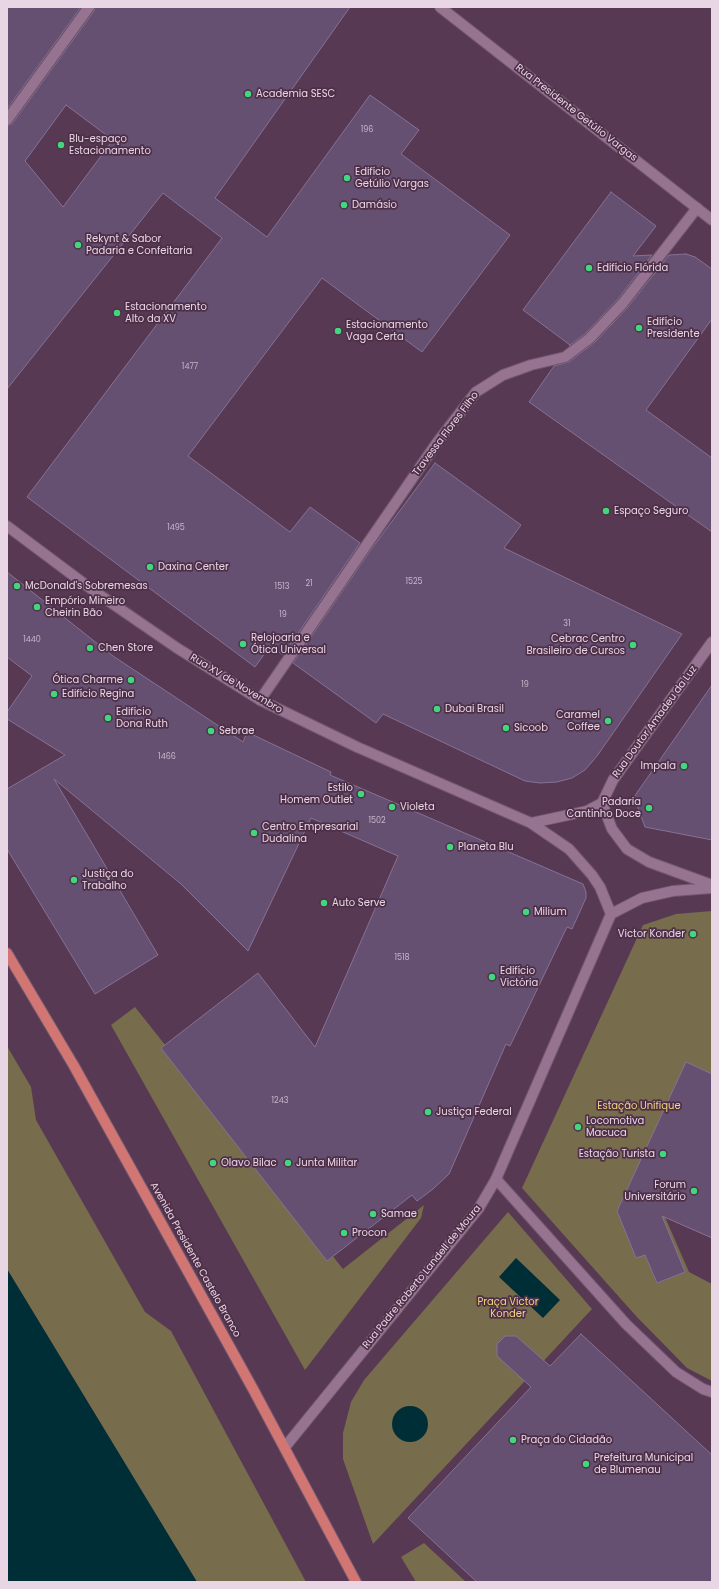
<!DOCTYPE html>
<meta charset="utf-8">
<style>
body{margin:0}
#map{position:relative;width:719px;height:1589px;overflow:hidden;background:#583953;font-family:Poppins,sans-serif}
canvas{display:block}
.frame{position:absolute;inset:0;border:8px solid #e9d6e5;pointer-events:none}
</style>
<div id="map">
<canvas width="719" height="1589"></canvas>
<div class="frame"></div>
</div>
<script>
const c = document.querySelector('canvas').getContext('2d');
c.lineJoin = 'round';
function fill(path, color) { c.fillStyle = color; c.fill(path, 'evenodd'); }
const shape = rows => new Path2D(rows.map(r => 'M' + r).join(''));
function stroke(path, color, width, dash) { c.strokeStyle = color; c.lineWidth = width; c.lineCap = dash ? 'butt' : 'round'; c.setLineDash(dash || []); c.stroke(path); }
function drawText(font, color, halo, rows, align = 'center') {
  c.font = font + ' Poppins,sans-serif'; c.lineWidth = 3.5; c.setLineDash([]); c.textBaseline = 'middle'; c.strokeStyle = halo; c.fillStyle = color; for (const [text, x, y, turn = 0] of rows) {
    c.save(); c.translate(x, y); c.rotate((+turn || 0) * Math.PI / 180); c.textAlign = isNaN(turn) ? turn : align; if (halo) c.strokeText(text, 0, 0); c.fillText(text, 0, 0); c.restore();
  }
}
const green = shape([
 [712,911,712,1139,665,1217,689,1272,712,1284,712,1381,687,1368,636,1316,522,1188,643,925,676,914],
 [135,1007,343,1269,424,1205,421,1218,305,1370,111,1025],
 [7,1046,31,1087,36,1120,145,1312,171,1331,306,1582,197,1582,7,1269],
 [508,1212,592,1309,373,1544,343,1459,343,1433,351,1402,364,1380],
 [424,1543,466,1582,416,1582,401,1557]
]);
const water = shape([
 [516,1258,560,1300,543,1318,499,1277],
 [7,1269,197,1582,7,1582],
 '392 1424a18 18 0 1 1 36 0a18 18 0 1 1-36 0Z'
]);
const building = shape([
 [7,7,81,7,7,109,7,7],
 [95,7,350,7,215,198,267,237,370,95,419,130,401,154,510,235,422,352,322,278,188,456,290,532,310,507,360,543,283,655,270,646,255,667,27,497,222,238,163,193,7,389,7,126,12,124,94,11,95,7],
 [66,105,113,140,63,207,25,161,66,105],
 [611,192,656,226,633,256,652,255,618,299,586,333,569,346,570,345,523,310,611,192],
 [686,254,695,257,712,269,712,319,646,410,712,458,712,532,529,402,554,366,569,362,595,342,628,307,669,255,686,254],
 [435,463,521,525,504,548,682,634,597,756,585,770,572,778,557,782,540,783,525,781,383,714,376,723,293,663,370,551,435,463],
 [7,572,113,656,243,742,247,732,331,772,330,775,583,884,586,892,586,898,572,929,567,927,510,1046,506,1044,449,1174,433,1189,417,1201,412,1195,327,1261,161,1048,258,973,315,1047,398,856,311,818,248,951,181,884,54,779,158,955,95,994,7,849,7,789,65,755,7,719,7,712,32,676,7,657,7,572],
 [712,685,712,840,645,827,634,797,712,685],
 [686,1062,712,1074,712,1238,662,1216,685,1272,657,1283,645,1255,636,1258,617,1211,686,1062],
 [581,1334,712,1455,712,1582,477,1582,408,1518,531,1387,497,1356,497,1344,505,1336,516,1336,550,1366,581,1334]
]);
const lane = shape([
 [7,120,89,7],
 [260,700,436,444,476,392,503,375,531,365,565,357,590,338,623,303,697,208],
 [496,1179,626,1324,676,1372,703,1389,712,1392]
]);
const secondary = shape([
 [440,7,712,220],
 [7,526,94,591,177,648,260,700,357,747,531,823,569,849,592,875,600,887,611,914],
 [602,803,613,780,712,642],
 [602,803,612,829,627,849,649,862,712,885],
 [531,823,587,811,602,803],
 [611,914,642,898,673,891,712,888],
 [285,1447,479,1208,496,1179,611,914]
]);
const primary = shape([
 [7,953,74,1066,150,1203,253,1389,356,1582]
]);
const markers = [
 [248,94,4,"#42d77c"],
 [61,145,4,"#42d77c"],
 [347,178,4,"#42d77c"],
 [344,205,4,"#42d77c"],
 [78,245,4,"#42d77c"],
 [589,268,4,"#42d77c"],
 [117,313,4,"#42d77c"],
 [639,328,4,"#42d77c"],
 [338,331,4,"#42d77c"],
 [606,511,4,"#42d77c"],
 [150,567,4,"#42d77c"],
 [17,586,4,"#42d77c"],
 [37,607,4,"#42d77c"],
 [243,644,4,"#42d77c"],
 [633,645,4,"#42d77c"],
 [90,648,4,"#42d77c"],
 [131,680,4,"#42d77c"],
 [54,694,4,"#42d77c"],
 [437,709,4,"#42d77c"],
 [108,718,4,"#42d77c"],
 [608,721,4,"#42d77c"],
 [506,728,4,"#42d77c"],
 [211,731,4,"#42d77c"],
 [684,766,4,"#42d77c"],
 [361,794,4,"#42d77c"],
 [392,807,4,"#42d77c"],
 [649,808,4,"#42d77c"],
 [254,833,4,"#42d77c"],
 [450,847,4,"#42d77c"],
 [74,880,4,"#42d77c"],
 [324,903,4,"#42d77c"],
 [526,912,4,"#42d77c"],
 [693,934,4,"#42d77c"],
 [492,977,4,"#42d77c"],
 [428,1112,4,"#42d77c"],
 [578,1127,4,"#42d77c"],
 [663,1154,4,"#42d77c"],
 [213,1163,4,"#42d77c"],
 [288,1163,4,"#42d77c"],
 [694,1191,4,"#42d77c"],
 [373,1214,4,"#42d77c"],
 [344,1233,4,"#42d77c"],
 [513,1440,4,"#42d77c"],
 [586,1464,4,"#42d77c"]
];
const numberNames = [
 ["196",367,130],
 ["1477",190,367],
 ["1495",176,528],
 ["1525",414,582],
 ["21",309,584],
 ["1513",282,587],
 ["19",283,615],
 ["31",567,624],
 ["1440",32,640],
 ["19",525,685],
 ["1466",167,757],
 ["1502",377,821],
 ["1518",402,958],
 ["1243",280,1101]
];
const poiNames = [
 ["Academia SESC",256,94],
 ["Blu-espaço",69,139],
 ["Estacionamento",69,151],
 ["Edifício",355,172],
 ["Getúlio Vargas",355,184],
 ["Damásio",352,205],
 ["Rekynt & Sabor",86,239],
 ["Padaria e Confeitaria",86,251],
 ["Edifício Flórida",597,268],
 ["Estacionamento",125,307],
 ["Alto da XV",125,319],
 ["Edifício",647,322],
 ["Presidente",647,334],
 ["Estacionamento",346,325],
 ["Vaga Certa",346,337],
 ["Espaço Seguro",614,511],
 ["Daxina Center",158,567],
 ["McDonald's Sobremesas",25,586],
 ["Empório Mineiro",45,601],
 ["Cheirin Bão",45,613],
 ["Relojoaria e",251,638],
 ["Ótica Universal",251,650],
 ["Cebrac Centro",625,639,"right"],
 ["Brasileiro de Cursos",625,651,"right"],
 ["Chen Store",98,648],
 ["Ótica Charme",123,680,"right"],
 ["Edifício Regina",62,694],
 ["Dubai Brasil",445,709],
 ["Edifício",116,712],
 ["Dona Ruth",116,724],
 ["Caramel",600,715,"right"],
 ["Coffee",600,727,"right"],
 ["Sicoob",514,728],
 ["Sebrae",219,731],
 ["Impala",676,766,"right"],
 ["Estilo",353,788,"right"],
 ["Homem Outlet",353,800,"right"],
 ["Padaria",641,802,"right"],
 ["Cantinho Doce",641,814,"right"],
 ["Violeta",400,807],
 ["Centro Empresarial",262,827],
 ["Dudalina",262,839],
 ["Planeta Blu",458,847],
 ["Justiça do",82,874],
 ["Trabalho",82,886],
 ["Auto Serve",332,903],
 ["Milium",534,912],
 ["Victor Konder",685,934,"right"],
 ["Edifício",500,971],
 ["Victória",500,983],
 ["Justiça Federal",436,1112],
 ["Locomotiva",586,1121],
 ["Macuca",586,1133],
 ["Estação Turista",655,1154,"right"],
 ["Olavo Bilac",221,1163],
 ["Junta Militar",296,1163],
 ["Forum",686,1185,"right"],
 ["Universitário",686,1197,"right"],
 ["Samae",381,1214],
 ["Procon",352,1233],
 ["Praça do Cidadão",521,1440],
 ["Prefeitura Municipal",594,1458],
 ["de Blumenau",594,1470]
];
const streetNames = [
 ["Rua Presidente Getúlio Vargas",576,113,38],
 ["Travessa Flores Filho",446,434,-53],
 ["Rua XV de Novembro",236,684,31],
 ["Rua Doutor Amadeu da Luz",655,722,-54],
 ["Avenida Presidente Castelo Branco",195,1260,61],
 ["Rua Padre Roberto Landell de Moura",422,1277,-51]
];
const parkNames = [
 ["Estação Unifique",639,1106],
 ["Praça Victor",508,1302],
 ["Konder",508,1314]
];
fill(green, '#776c4b');
fill(water, '#002e36');
fill(building, '#655072');
stroke(building, '#877195', 1);
stroke(lane, '#70576d', 12);
stroke(secondary, '#70576d', 12);
stroke(primary, '#70576d', 12);
stroke(lane, '#967390', 10);
stroke(secondary, '#967390', 10);
stroke(primary, '#d17673', 10);
for (const [x, y, r, color] of markers) { const dot = new Path2D(); dot.arc(x, y, r, 0, 2 * Math.PI); c.fillStyle = color; c.fill(dot); stroke(dot, '#4d2f48', 1.5); }
drawText('8px', '#c8b4c8', null, numberNames);
drawText('10px', '#e9d6e5', '#4d2f48', poiNames, 'left');
drawText('10px', '#e9d6e5', '#4d2f48', streetNames);
drawText('10px', '#f1d57e', '#4d2f48', parkNames);
</script>
